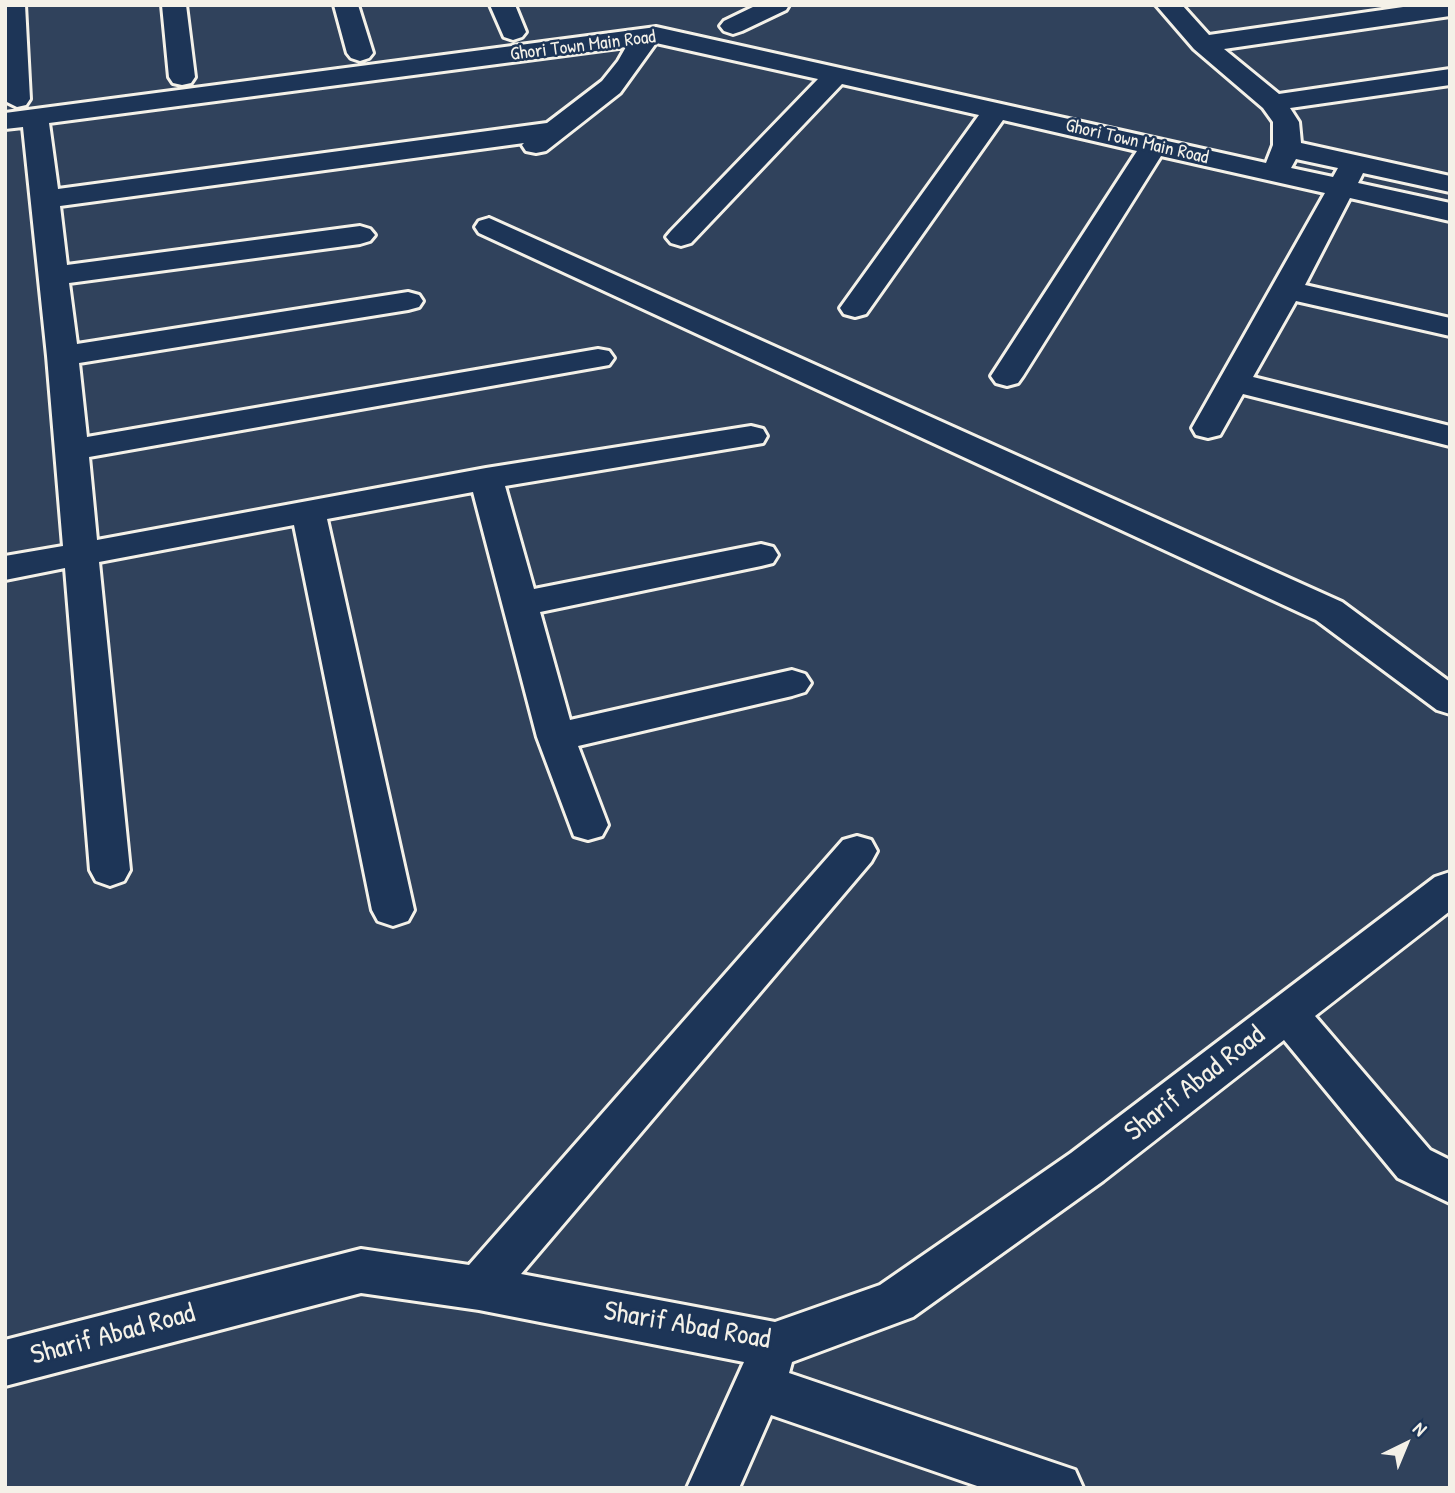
<!DOCTYPE html>
<style>
body{margin:0}
#map{position:relative;width:1455px;height:1493px;overflow:hidden;background:#30425c;font-family:"Patrick Hand",sans-serif}
canvas{display:block}
.frame{position:absolute;inset:0;border:7px solid #f4f1e8;pointer-events:none}
.north{position:absolute;left:1371px;top:1409px;width:70px;height:70px;-webkit-text-stroke:5px #1d3557;paint-order:stroke;rotate:43deg;font-size:19px;font-weight:700;line-height:28px;text-align:center;color:#f4f1e8}
.north::after{content:'';display:block;margin:auto;width:24px;height:32px;background:#f4f1e8;clip-path:polygon(50% 0,100% 100%,50% 72%,0 100%)}
</style>
<div id="map">
<canvas width="1455" height="1493"></canvas>
<div class="frame"></div>
<div class="north">N</div>
</div>
<script>
const c = document.querySelector('canvas').getContext('2d');
c.lineJoin = 'round';
const shape = rows => new Path2D(rows.map(r => 'M' + r).join(''));
function stroke(path, color, width, dash) { c.strokeStyle = color; c.lineWidth = width; c.lineCap = dash ? 'butt' : 'round'; c.setLineDash(dash || []); c.stroke(path); }
function fill(path, color) { c.fillStyle = color; c.fill(path, 'evenodd'); }
function drawText(font, color, halo, rows, align = 'center') {
  c.font = font + ' "Patrick Hand",sans-serif'; c.lineWidth = 5; c.setLineDash([]); c.textBaseline = 'middle'; c.strokeStyle = halo; c.fillStyle = color; for (const [text, x, y, turn = 0] of rows) {
    c.save(); c.translate(x, y); c.rotate((+turn || 0) * Math.PI / 180); c.textAlign = isNaN(turn) ? turn : align; if (halo) c.strokeText(text, 0, 0); c.fillText(text, 0, 0); c.restore();
  }
}
const minor = shape([
 [5,5,25,5,30,99,26,105,17,107,5,101,5,5],
 [162,5,186,5,195,77,191,83,182,85,173,83,169,77,162,5],
 [334,5,358,5,373,53,369,58,360,61,351,58,347,53,334,5],
 [490,5,515,5,526,32,522,37,513,40,504,37,490,5],
 [757,5,789,5,786,10,742,31,733,34,724,31,720,26,724,21,757,5],
 [1156,5,1182,5,1209,35,1417,5,1450,5,1450,16,1224,49,1279,94,1450,69,1450,85,1290,108,1299,122,1301,143,1450,176,1450,192,1363,173,1358,183,1450,203,1450,221,1350,198,1305,285,1450,318,1450,336,1296,301,1253,377,1450,426,1450,446,1243,394,1220,435,1208,438,1196,435,1192,428,1325,193,1161,156,1023,376,1018,383,1007,386,996,383,991,376,1137,151,1003,120,866,314,855,317,844,314,840,308,979,115,842,84,691,243,681,246,671,243,666,237,671,231,818,79,656,43,620,93,546,151,536,153,526,151,522,145,524,143,60,206,67,265,360,226,370,229,375,235,370,241,360,244,69,283,77,344,408,292,419,295,423,301,419,307,408,310,79,363,87,437,598,349,609,351,614,358,609,365,598,367,89,457,97,540,486,468,751,426,763,429,767,436,763,443,505,486,534,589,761,544,773,547,778,555,773,563,761,566,540,612,570,720,792,670,805,674,811,683,805,692,792,696,578,746,608,825,602,836,588,840,574,836,537,737,473,492,327,519,414,910,408,921,393,926,378,921,372,910,294,525,99,562,130,870,124,881,110,886,96,881,90,870,65,568,5,580,5,556,63,546,47,356,23,127,5,129,5,113,656,27,1266,163,1273,145,1273,122,1263,108,1194,49,1156,5],
 [626,47,618,61,602,81,547,123,58,189,49,123,626,47],
 [1296,159,1338,168,1333,177,1291,168,1296,159],
 [489,218,1342,602,1450,682,1450,714,1437,710,1316,620,479,233,475,227,479,221,489,218],
 [857,836,871,840,877,851,871,862,521,1274,775,1322,880,1285,1071,1153,1435,877,1450,872,1450,911,1315,1016,1430,1150,1450,1160,1450,1203,1398,1178,1284,1040,1103,1181,913,1317,792,1362,789,1373,1075,1470,1083,1488,983,1488,771,1415,739,1488,687,1488,744,1362,479,1310,361,1293,5,1386,5,1340,361,1249,469,1265,843,840,857,836]
]);
const farStreetnames = [
 ["Ghori Town Main Road",583,46,-7],
 ["Ghori Town Main Road",1137,142,13]
];
const nearStreetnames = [
 ["Sharif Abad Road",1195,1084,-38],
 ["Sharif Abad Road",687,1326,10],
 ["Sharif Abad Road",113,1335,-15]
];
stroke(minor, '#f4f1e8', 6);
fill(minor, '#1d3557');
drawText('19px', '#f4f1e8', '#1d3557', farStreetnames);
drawText('28px', '#f4f1e8', '#1d3557', nearStreetnames);
</script>
